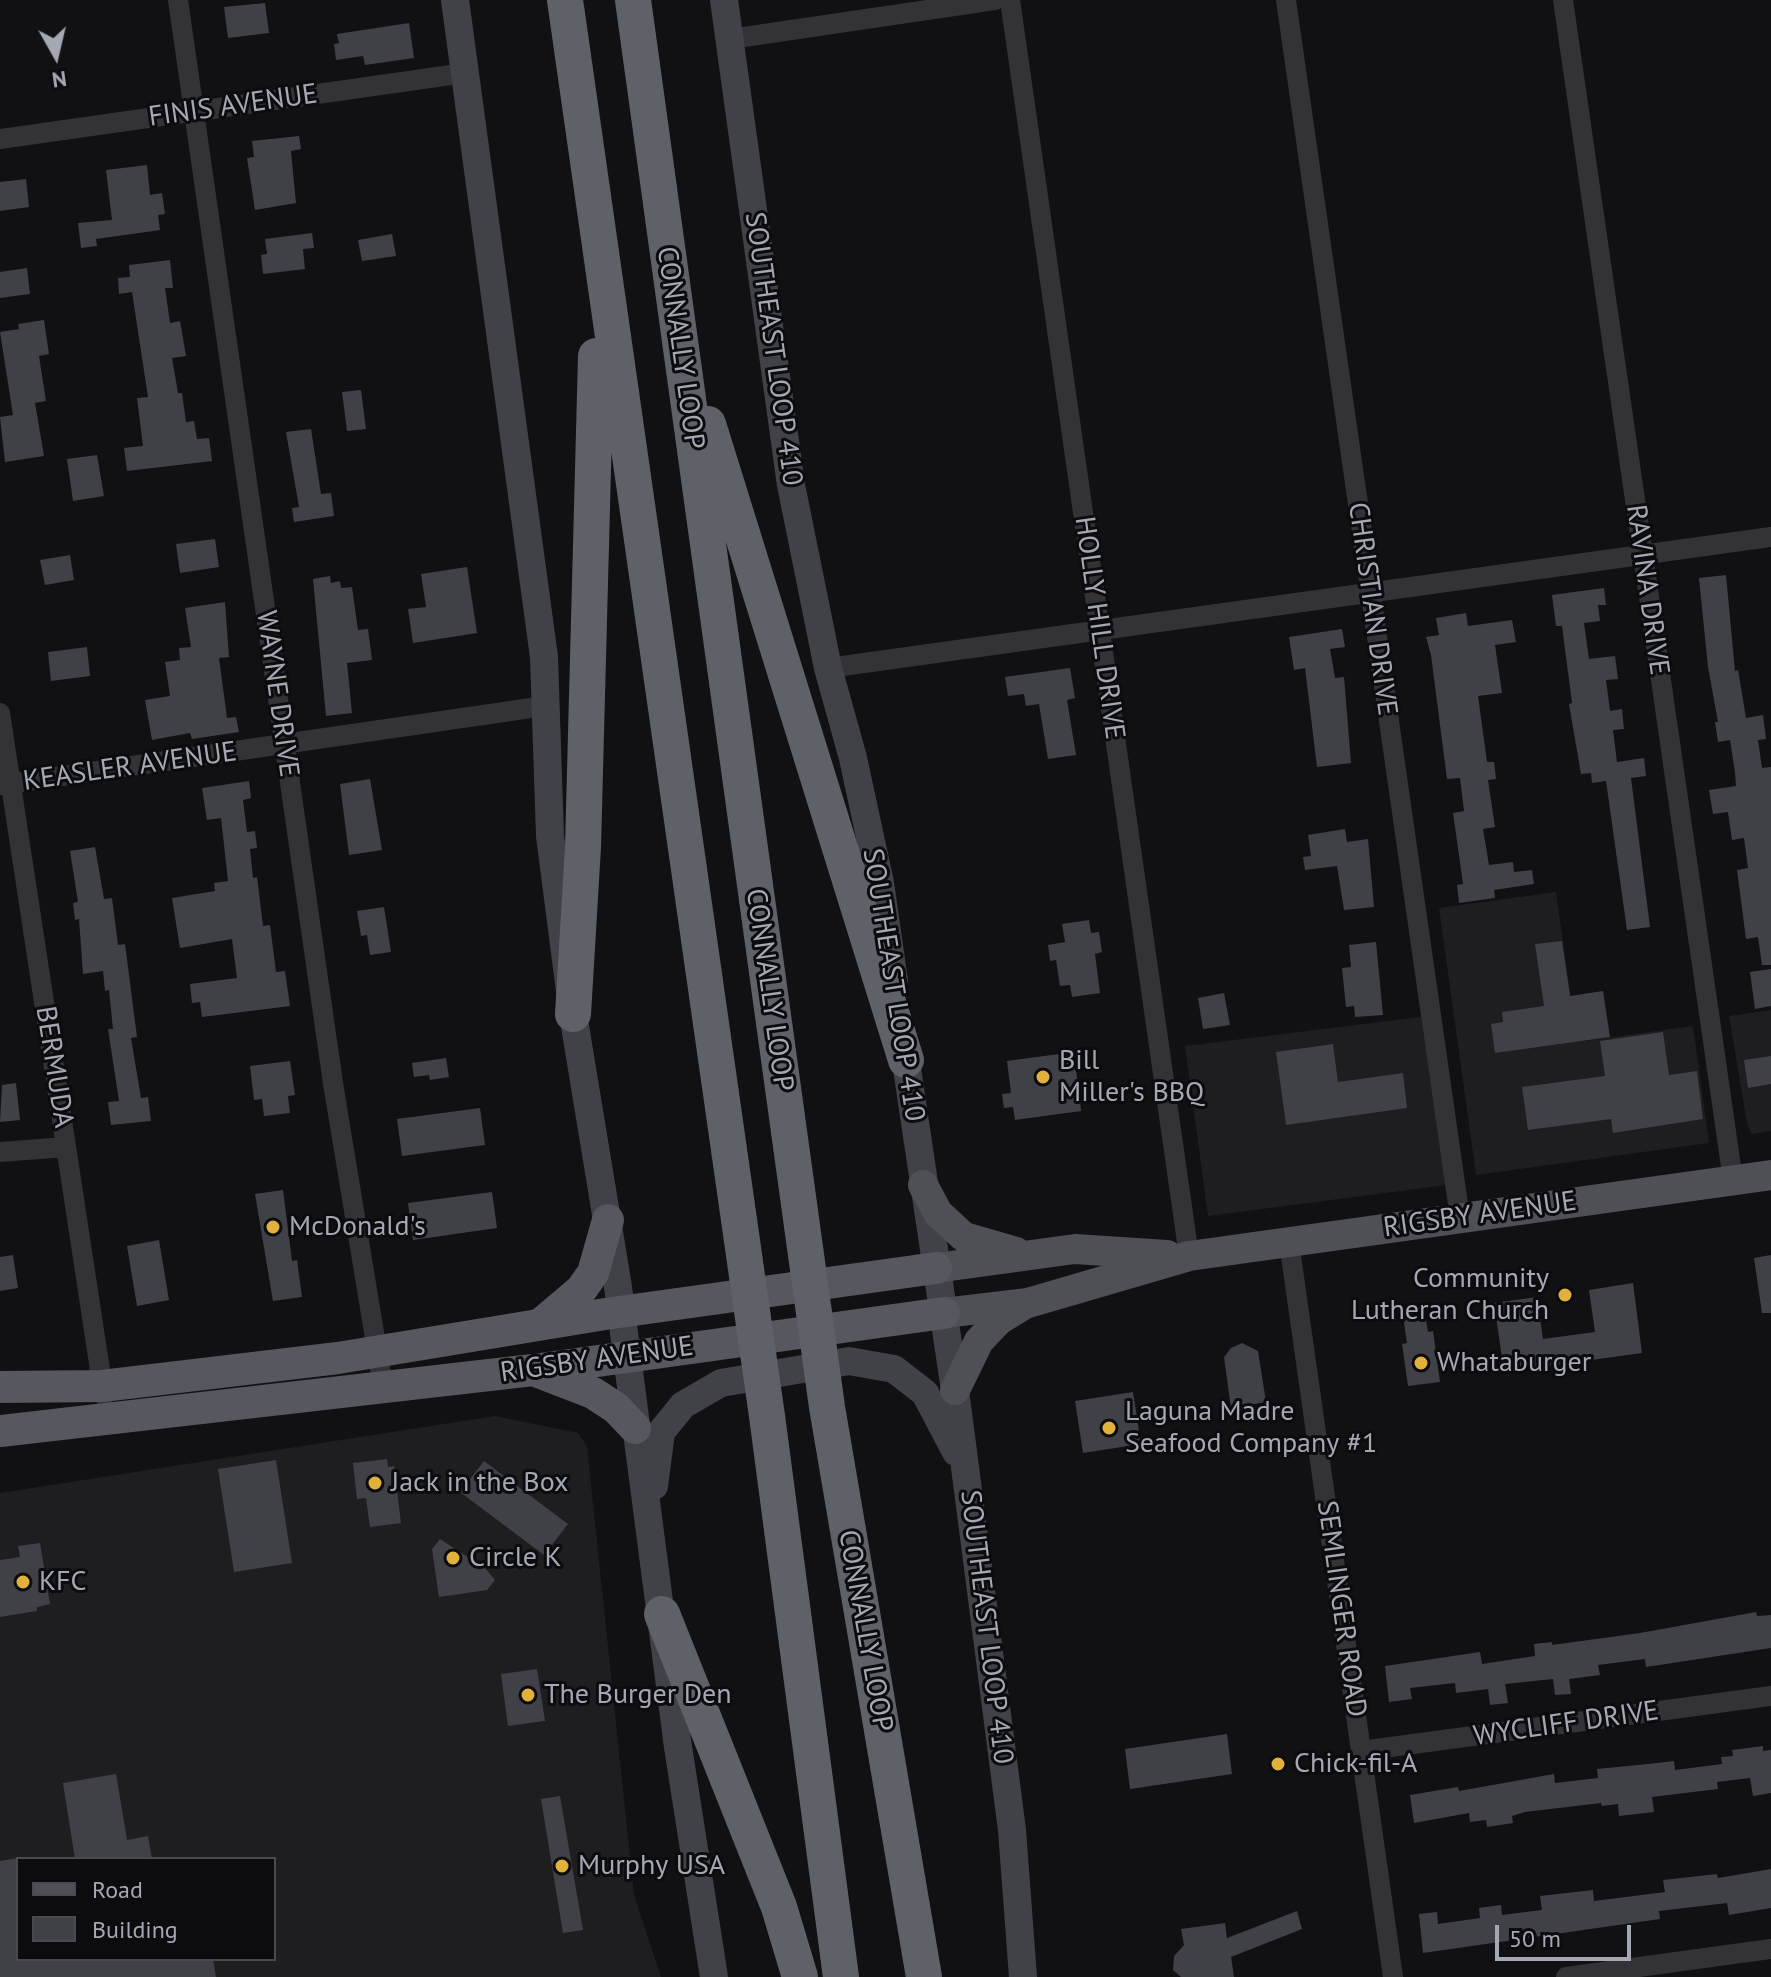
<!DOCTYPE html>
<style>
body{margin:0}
#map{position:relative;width:1771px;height:1977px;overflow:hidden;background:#111113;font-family:"PT Sans",sans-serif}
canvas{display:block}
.legend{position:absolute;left:16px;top:1857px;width:260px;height:104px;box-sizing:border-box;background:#0c0c0e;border:2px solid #494a50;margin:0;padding:10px 14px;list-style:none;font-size:24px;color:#a4a8b2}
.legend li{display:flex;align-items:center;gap:16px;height:40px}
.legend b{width:40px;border:2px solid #494a50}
.north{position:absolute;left:16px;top:16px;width:80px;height:80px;-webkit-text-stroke:6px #0c0c0e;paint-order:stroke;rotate:172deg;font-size:22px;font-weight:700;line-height:32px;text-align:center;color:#a4a8b2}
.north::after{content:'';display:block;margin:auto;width:28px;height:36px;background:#a4a8b2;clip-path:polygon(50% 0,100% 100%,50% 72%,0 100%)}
.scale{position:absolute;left:1495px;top:1925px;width:136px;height:36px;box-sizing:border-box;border:4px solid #a4a8b2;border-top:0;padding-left:10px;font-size:24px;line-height:28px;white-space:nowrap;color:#a4a8b2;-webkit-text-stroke:6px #0c0c0e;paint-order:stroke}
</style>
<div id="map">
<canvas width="1771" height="1977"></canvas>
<ul class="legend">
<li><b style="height:10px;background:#4f5056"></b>Road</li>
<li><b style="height:22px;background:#404146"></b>Building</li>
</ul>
<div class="north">N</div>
<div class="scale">50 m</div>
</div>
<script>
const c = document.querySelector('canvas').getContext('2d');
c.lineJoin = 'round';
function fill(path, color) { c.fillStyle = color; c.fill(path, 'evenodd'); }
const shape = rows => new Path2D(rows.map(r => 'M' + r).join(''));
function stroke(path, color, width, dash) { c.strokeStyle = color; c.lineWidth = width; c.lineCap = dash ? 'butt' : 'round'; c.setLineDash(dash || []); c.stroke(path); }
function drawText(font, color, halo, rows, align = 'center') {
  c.font = font + ' "PT Sans",sans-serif'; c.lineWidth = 6; c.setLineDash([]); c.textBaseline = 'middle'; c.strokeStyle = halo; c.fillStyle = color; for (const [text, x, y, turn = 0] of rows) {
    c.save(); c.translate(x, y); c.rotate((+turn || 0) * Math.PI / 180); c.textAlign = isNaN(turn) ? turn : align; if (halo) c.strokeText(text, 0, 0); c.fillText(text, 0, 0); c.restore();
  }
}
const built = shape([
 [1556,892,1577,1042,1693,1026,1709,1143,1476,1175,1439,908],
 [1771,1010,1771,1131,1752,1134,1747,1124,1729,1016],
 [1421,1017,1447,1185,1208,1216,1185,1046],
 [495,1416,578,1433,587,1446,634,1895,661,1977,0,1977,0,1493],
 [18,1859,274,1859,274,1959,18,1959]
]);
const building = shape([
 [265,3,269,33,228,38,224,7],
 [409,23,414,58,365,65,363,56,336,60,334,44,339,43,337,34],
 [299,136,301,149,291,151,296,203,255,210,247,158,254,157,252,141],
 [147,165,150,195,162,193,165,214,158,215,160,230,96,239,97,246,81,248,78,223,112,220,106,170],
 [26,179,29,207,0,211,0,182],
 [312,233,314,248,303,249,305,269,263,274,261,255,267,254,265,239],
 [392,234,396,256,362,261,358,240],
 [170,260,173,288,165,288,170,323,180,321,186,356,172,358,178,393,182,393,186,422,194,421,197,439,209,438,212,461,127,471,124,448,143,446,137,398,148,397,132,292,119,294,118,278,130,277,129,265],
 [27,268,30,294,0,298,0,272],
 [44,320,49,354,39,356,46,401,35,403,44,456,5,462,0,417,13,415,0,332,19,329,18,324],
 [361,390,366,429,347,431,342,392],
 [311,429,321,494,331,493,334,516,294,522,292,508,299,507,286,432],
 [97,455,104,496,73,501,67,459],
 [215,539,219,567,180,573,176,544],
 [70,555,74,580,45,585,40,560],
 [467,567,477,633,413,643,408,609,426,607,421,574],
 [1726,575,1735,671,1738,670,1746,718,1763,715,1766,739,1758,740,1762,768,1771,767,1771,965,1762,965,1758,937,1746,939,1737,870,1748,868,1744,838,1732,840,1728,812,1713,814,1709,790,1736,786,1735,772,1730,740,1718,742,1715,722,1718,722,1708,667,1699,578],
 [330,576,331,583,340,581,341,588,352,587,358,630,368,629,372,660,347,663,352,713,326,716,313,579],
 [1604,588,1606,605,1598,605,1600,621,1584,623,1589,659,1615,656,1618,679,1606,680,1610,711,1622,709,1624,729,1613,730,1617,762,1644,758,1646,776,1631,778,1650,927,1627,930,1606,781,1592,783,1591,773,1581,774,1569,704,1572,703,1562,626,1556,626,1552,595],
 [225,602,229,657,219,658,227,718,236,717,239,732,192,739,190,733,152,740,145,700,170,696,165,662,180,660,179,648,191,647,185,608],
 [1466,613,1468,626,1512,620,1516,642,1495,645,1502,693,1478,696,1487,762,1494,762,1496,779,1488,780,1495,827,1483,829,1489,865,1513,862,1514,872,1532,870,1534,884,1494,890,1495,898,1459,903,1457,885,1463,884,1453,813,1464,811,1460,778,1447,779,1431,655,1426,637,1439,635,1436,618],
 [1342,629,1345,647,1330,649,1335,678,1344,677,1351,763,1317,767,1305,668,1294,670,1289,637],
 [87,647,90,676,51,681,48,652],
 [1070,668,1075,698,1067,700,1076,755,1048,759,1039,704,1026,706,1024,694,1008,696,1005,677],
 [370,779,382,850,349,855,340,784],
 [249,781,251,798,243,800,247,832,255,831,257,848,250,849,253,878,257,877,263,926,270,925,276,972,285,971,290,1006,202,1017,200,1002,192,1003,190,984,237,978,232,939,180,948,172,898,215,891,214,883,228,881,221,818,207,820,202,788],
 [1345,829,1347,842,1368,839,1374,907,1344,910,1337,866,1305,870,1303,857,1311,856,1308,835],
 [95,847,104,899,112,898,118,945,125,944,137,1037,131,1038,141,1098,148,1097,151,1121,111,1125,108,1102,119,1101,108,1029,113,1029,109,990,105,991,103,971,83,974,79,919,75,920,73,903,78,902,70,851],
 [384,907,391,952,370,955,367,935,361,936,357,911],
 [1089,920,1091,933,1099,932,1102,952,1095,954,1100,993,1072,997,1070,985,1060,986,1056,960,1050,961,1048,945,1065,942,1062,924],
 [1562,941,1570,996,1603,991,1610,1037,1495,1053,1491,1024,1503,1022,1502,1012,1544,1006,1535,944],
 [1376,942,1383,1015,1355,1017,1354,1006,1346,1007,1342,968,1351,967,1349,945],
 [1771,969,1771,1006,1755,1009,1750,972],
 [1224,993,1230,1025,1203,1029,1198,998],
 [1663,1032,1669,1075,1697,1071,1703,1119,1613,1133,1611,1119,1528,1130,1522,1087,1605,1076,1600,1041],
 [1333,1044,1338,1082,1403,1073,1407,1108,1286,1125,1276,1052],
 [1074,1052,1081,1111,1015,1120,1013,1107,1004,1108,1002,1094,1011,1093,1007,1061],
 [1771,1056,1771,1084,1748,1088,1744,1060],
 [446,1058,449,1077,430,1080,429,1075,414,1077,412,1063],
 [290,1061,295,1095,288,1096,290,1113,264,1116,262,1099,254,1100,250,1066],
 [16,1083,20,1120,0,1122,2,1085],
 [480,1108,485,1145,402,1156,397,1119],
 [283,1190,292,1261,297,1260,302,1297,273,1301,255,1194],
 [492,1192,497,1228,413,1240,408,1203],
 [159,1240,169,1300,137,1306,127,1246],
 [13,1255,18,1288,0,1291,0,1257],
 [1771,1255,1771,1313,1762,1313,1754,1258],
 [1633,1283,1642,1353,1504,1372,1494,1303,1537,1297,1543,1339,1595,1332,1589,1290],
 [1425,1313,1428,1332,1433,1331,1440,1382,1408,1386,1402,1344,1407,1343,1403,1316],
 [1242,1343,1258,1351,1266,1402,1231,1408,1224,1357,1231,1348],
 [1133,1392,1141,1444,1083,1453,1075,1401],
 [387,1459,388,1467,394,1466,401,1523,370,1527,366,1498,357,1499,353,1463],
 [276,1460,292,1563,234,1572,218,1469],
 [484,1461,568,1524,544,1555,460,1492],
 [440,1539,485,1568,495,1580,487,1590,439,1597,432,1549],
 [40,1543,50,1604,37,1607,37,1611,0,1617,0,1560,20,1557,18,1546],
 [1756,1612,1757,1616,1771,1615,1771,1648,1646,1667,1645,1659,1598,1665,1600,1675,1569,1679,1571,1694,1555,1695,1553,1679,1505,1684,1508,1703,1490,1705,1488,1689,1456,1693,1455,1683,1410,1688,1412,1699,1389,1702,1385,1666,1480,1652,1482,1664,1535,1656,1534,1644,1552,1642,1552,1645,1640,1633],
 [537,1669,545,1721,508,1726,501,1674],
 [1227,1734,1232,1774,1130,1789,1125,1749],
 [1763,1746,1763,1751,1771,1750,1771,1793,1753,1796,1750,1778,1717,1782,1718,1789,1652,1797,1654,1812,1619,1816,1618,1804,1602,1806,1601,1803,1525,1812,1512,1816,1513,1823,1487,1827,1486,1820,1470,1822,1469,1813,1414,1823,1410,1795,1458,1787,1459,1791,1554,1774,1555,1783,1598,1778,1597,1769,1648,1764,1674,1761,1675,1770,1722,1764,1721,1757,1733,1756,1732,1750],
 [116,1774,127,1840,148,1836,152,1859,75,1859,63,1783],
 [560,1796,583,1930,563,1933,541,1799],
 [18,1858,18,1959,213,1959,216,1977,0,1977,0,1861],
 [1771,1869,1771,1908,1729,1915,1727,1903,1659,1911,1660,1919,1423,1953,1419,1914,1437,1912,1438,1924,1480,1918,1479,1908,1501,1905,1502,1915,1542,1910,1540,1896,1593,1890,1594,1901,1665,1892,1663,1880,1717,1874,1718,1878],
 [1297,1911,1302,1929,1231,1957,1234,1977,1181,1977,1173,1970,1174,1956,1184,1945,1181,1929,1225,1923,1227,1938]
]);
const minor = shape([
 [178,0,333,1083,383,1387],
 [1010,0,1189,1256],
 [1286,0,1460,1218],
 [1563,0,1733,1180],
 [730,39,995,0],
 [0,139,465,73],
 [828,668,1771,537],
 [0,713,104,1396],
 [0,785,545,706],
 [0,1152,66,1147],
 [1289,1242,1393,1977],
 [1361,1751,1771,1696],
 [1566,1977,1771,1949]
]);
const secondary = shape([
 [455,0,544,657,550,836,573,1014,618,1287,678,1747,714,1977],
 [724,0,791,485,828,668,853,758,880,883,894,981],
 [903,1042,955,1390,1012,1830,1023,1977],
 [654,1486,661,1432,683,1405,721,1383,849,1361,894,1369,925,1393,956,1452]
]);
const primary = shape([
 [923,1185,938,1213,964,1237,1016,1252],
 [936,1268,1075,1249,1167,1255],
 [944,1313,1028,1303,1189,1256,1771,1175],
 [955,1390,979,1341,999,1320,1022,1306]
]);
const trunk = shape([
 [542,1323,581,1290,593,1273,608,1220],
 [536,1371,593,1393,616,1408,635,1428],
 [0,1387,102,1386,338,1358,605,1314,936,1268],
 [0,1431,533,1370,944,1313]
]);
const motorway = shape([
 [565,0,767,1416,841,1977],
 [633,0,827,1407,924,1977],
 [708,424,906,1060],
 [573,1014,583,847,596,356],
 [662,1614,779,1907,800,1977]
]);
const markers = [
 [1043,1077,8,"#e1b13b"],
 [273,1227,8,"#e1b13b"],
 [1565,1295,8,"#e1b13b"],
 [1421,1363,8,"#e1b13b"],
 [1109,1428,8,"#e1b13b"],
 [375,1483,8,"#e1b13b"],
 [453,1558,8,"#e1b13b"],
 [23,1582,8,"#e1b13b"],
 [528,1695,8,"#e1b13b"],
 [1278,1764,8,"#e1b13b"],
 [562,1866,8,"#e1b13b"]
];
const streetNames = [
 ["FINIS AVENUE",233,106,-8],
 ["CONNALLY LOOP",680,348,82],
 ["SOUTHEAST LOOP 410",773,349,82],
 ["RAVINA DRIVE",1647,590,82],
 ["CHRISTIAN DRIVE",1372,609,82],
 ["HOLLY HILL DRIVE",1099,628,82],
 ["WAYNE DRIVE",277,694,82],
 ["KEASLER AVENUE",130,767,-8],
 ["SOUTHEAST LOOP 410",893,985,81],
 ["CONNALLY LOOP",769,990,82],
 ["BERMUDA",54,1067,81],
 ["RIGSBY AVENUE",1480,1215,-8],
 ["RIGSBY AVENUE",597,1360,-8],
 ["SEMLINGER ROAD",1341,1609,82],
 ["SOUTHEAST LOOP 410",986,1627,83],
 ["CONNALLY LOOP",865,1631,80],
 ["WYCLIFF DRIVE",1566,1724,-8]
];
const poiNames = [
 ["Bill",1059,1061],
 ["Miller's BBQ",1059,1093],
 ["McDonald's",289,1227],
 ["Community",1549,1279,"right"],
 ["Lutheran Church",1549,1311,"right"],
 ["Whataburger",1437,1363],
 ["Laguna Madre",1125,1412],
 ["Seafood Company #1",1125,1444],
 ["Jack in the Box",391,1483],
 ["Circle K",469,1558],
 ["KFC",39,1582],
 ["The Burger Den",544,1695],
 ["Chick-fil-A",1294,1764],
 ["Murphy USA",578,1866]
];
fill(built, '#1e1d1f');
fill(building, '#404146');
stroke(minor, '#333337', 20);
stroke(secondary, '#414247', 28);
stroke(primary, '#4f5056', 30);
stroke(trunk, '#57585f', 32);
stroke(motorway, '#5f6168', 36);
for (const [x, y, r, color] of markers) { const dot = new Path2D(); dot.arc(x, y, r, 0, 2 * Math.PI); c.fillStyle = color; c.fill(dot); stroke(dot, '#0c0c0e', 3); }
drawText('28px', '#a4a8b2', '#0c0c0e', streetNames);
drawText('28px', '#a4a8b2', '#0c0c0e', poiNames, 'left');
</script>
